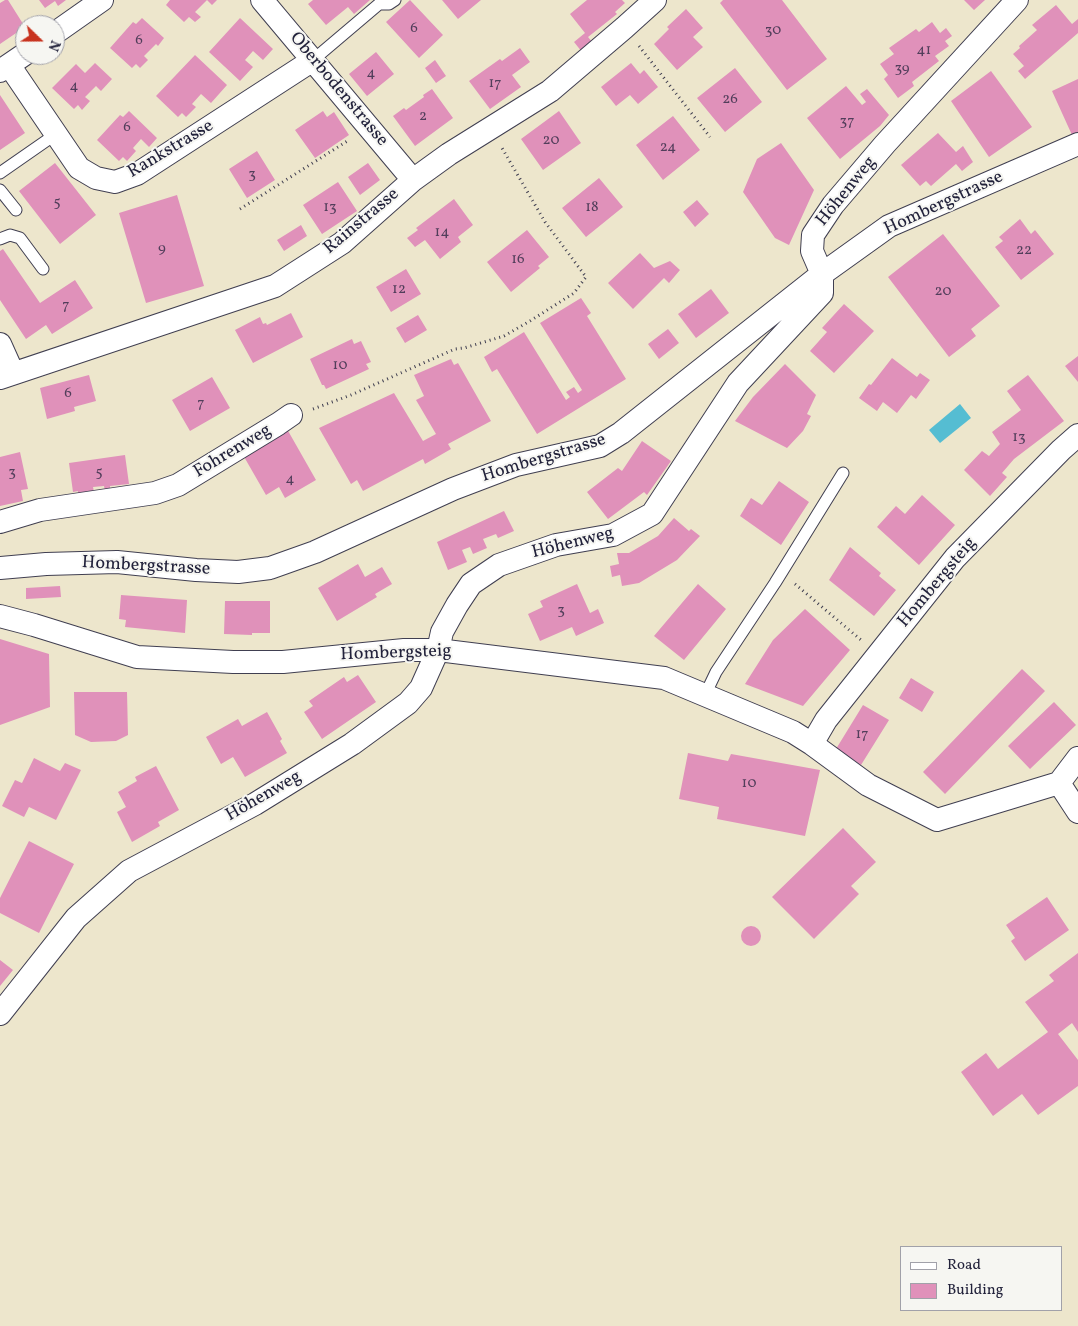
<!DOCTYPE html>
<meta charset="utf-8">
<style>
body{margin:0}
#map{position:relative;width:1078px;height:1326px;overflow:hidden;background:#ede6cc;font-family:Vollkorn,serif}
canvas{display:block}
.legend{position:absolute;left:900px;top:1246px;width:162px;height:65px;box-sizing:border-box;background:#f6f6f2;border:1px solid #a1a1a9;margin:0;padding:6px 9px;list-style:none;font-size:15px;color:#22223b}
.legend li{display:flex;align-items:center;gap:10px;height:25px}
.legend b{width:25px;border:1px solid #a1a1a9}
.north{position:absolute;left:15px;top:15px;width:50px;height:50px;box-sizing:border-box;background:#f6f6f2;border:1px solid #a1a1a9;border-radius:50%;rotate:112deg;font-size:14px;font-weight:700;line-height:20px;text-align:center;color:#22223b}
.north::after{content:'';display:block;margin:auto;width:18px;height:22px;background:#c8321e;clip-path:polygon(50% 0,100% 100%,50% 72%,0 100%)}
</style>
<div id="map">
<canvas width="1078" height="1326"></canvas>
<ul class="legend">
<li><b style="height:6px;background:#fff"></b>Road</li>
<li><b style="height:14px;background:#e091ba"></b>Building</li>
</ul>
<div class="north">N</div>
</div>
<script>
const c = document.querySelector('canvas').getContext('2d');
c.lineJoin = 'round';
function fill(path, color) { c.fillStyle = color; c.fill(path, 'evenodd'); }
const shape = rows => new Path2D(rows.map(r => 'M' + r).join(''));
function stroke(path, color, width, dash) { c.strokeStyle = color; c.lineWidth = width; c.lineCap = dash ? 'butt' : 'round'; c.setLineDash(dash || []); c.stroke(path); }
function drawText(font, color, halo, rows, align = 'center') {
  c.font = font + ' Vollkorn,serif'; c.lineWidth = 4; c.setLineDash([]); c.textBaseline = 'middle'; c.strokeStyle = halo; c.fillStyle = color; for (const [text, x, y, turn = 0] of rows) {
    c.save(); c.translate(x, y); c.rotate((+turn || 0) * Math.PI / 180); c.textAlign = isNaN(turn) ? turn : align; if (halo) c.strokeText(text, 0, 0); c.fillText(text, 0, 0); c.restore();
  }
}
const water = shape([
 [960,404,971,418,940,443,929,430]
]);
const building = shape([
 [5,0,8,0,25,27,0,44,0,3],
 [39,0,66,0,58,6,55,1,45,8],
 [170,0,217,0,212,5,207,0,195,12,201,17,195,22,189,17,184,22,166,5],
 [313,0,370,0,354,14,348,7,326,25,308,4],
 [410,0,443,35,419,58,386,22],
 [442,0,481,0,458,19],
 [587,0,622,0,625,3,615,12,617,14,588,37,593,43,582,52,574,42,585,33,570,14],
 [723,0,782,0,827,59,787,90,720,3],
 [964,0,985,0,974,10],
 [1056,5,1072,24,1078,19,1078,33,1025,79,1018,71,1024,66,1013,54,1020,48,1019,46,1037,30,1032,25],
 [686,9,703,28,693,37,703,47,677,70,654,44,669,29,667,27],
 [142,18,164,38,158,46,156,44,144,56,148,60,140,68,136,64,132,68,110,48,133,22,136,24],
 [240,18,273,49,263,60,253,51,245,60,253,67,240,81,209,52],
 [932,22,940,33,946,28,952,36,945,41,949,46,935,56,939,61,912,82,914,86,898,98,884,79,888,75,880,64,894,54,889,48,916,29,919,32],
 [520,48,530,62,512,75,521,87,490,109,469,81,500,59,502,61],
 [376,52,394,74,367,96,349,74],
 [195,55,227,85,211,103,201,94,192,104,196,107,186,117,182,113,178,117,156,96],
 [435,60,446,76,436,83,425,68],
 [95,63,112,79,101,91,96,86,85,97,90,101,82,110,78,105,74,109,52,88,76,64,85,73],
 [631,63,640,74,644,70,658,87,638,104,630,95,616,106,601,87],
 [735,68,762,102,725,132,697,98],
 [991,71,1032,127,989,157,951,101],
 [1078,79,1078,132,1072,135,1052,91],
 [846,86,862,105,866,102,860,94,867,89,889,115,880,126,840,159,807,118],
 [432,89,453,118,415,146,393,116,404,108,406,110,424,97,423,95],
 [0,95,25,133,0,150],
 [129,111,157,138,149,147,141,139,133,148,136,151,127,161,123,157,119,161,97,140,120,115,123,117],
 [323,111,327,117,334,112,349,135,315,158,295,130],
 [559,111,581,143,543,170,521,139],
 [673,116,700,150,663,180,636,145],
 [938,133,956,152,963,146,973,162,962,171,956,164,931,186,926,181,920,186,901,165],
 [781,143,814,190,789,245,775,238,743,192,757,159],
 [257,151,275,180,247,198,229,169],
 [55,163,96,215,60,244,19,191],
 [368,163,380,180,360,195,348,177],
 [599,178,623,207,586,237,562,208],
 [338,182,357,211,322,234,303,205],
 [177,195,204,286,146,303,119,213],
 [454,199,473,225,458,237,461,242,440,259,425,240,415,247,407,238,418,230,416,228],
 [697,200,709,214,695,227,683,212],
 [1020,219,1031,234,1035,230,1054,254,1021,280,995,247,1003,241,999,237],
 [301,225,307,236,284,251,277,240],
 [527,230,549,257,538,266,540,268,511,292,487,262],
 [943,234,1000,306,971,329,976,336,949,357,888,277],
 [3,249,40,303,75,280,93,308,52,334,46,325,26,339,0,300,0,251],
 [640,253,654,268,670,261,680,270,669,283,664,278,633,309,608,283],
 [406,269,421,294,391,312,376,287],
 [711,289,729,313,696,338,678,314],
 [581,298,591,313,587,316,626,379,537,434,497,369,492,372,484,357,524,332,566,400,570,397,566,392,574,387,578,393,582,390,540,323],
 [844,304,874,331,834,373,810,351,827,332,822,328],
 [291,313,303,337,253,363,235,330,260,317,263,324,266,323,267,325],
 [418,315,427,330,405,343,396,328],
 [668,329,679,343,659,359,648,344],
 [352,339,354,344,361,341,371,362,366,364,369,369,326,389,324,385,322,385,310,359],
 [1078,356,1078,382,1065,366],
 [892,358,917,377,920,373,930,380,916,399,911,395,897,413,883,402,877,411,859,398,869,384,871,385],
 [451,359,454,365,458,363,491,421,448,444,451,449,425,464,423,459,363,491,357,480,351,484,319,428,394,393,423,441,436,434,416,400,424,396,414,375],
 [785,364,816,395,807,414,811,416,803,431,787,448,735,421,753,397],
 [89,375,96,401,74,407,75,411,47,419,40,388],
 [1028,375,1064,421,1014,459,1002,473,1007,477,990,496,964,470,982,451,989,456,1000,444,992,432,1021,410,1007,391],
 [212,377,230,408,190,431,172,400],
 [287,429,316,480,285,498,279,487,266,495,243,455],
 [642,441,671,461,647,495,644,492,608,519,587,492,618,468,622,471],
 [20,452,28,489,21,490,23,501,0,506,0,457],
 [125,455,129,484,110,486,110,490,105,491,104,486,93,487,94,492,78,494,78,491,73,492,69,463],
 [779,481,809,502,781,545,740,516,751,498,762,505],
 [922,495,955,525,919,565,877,527,896,506,905,514],
 [504,511,514,531,498,538,496,534,483,539,487,548,473,554,470,547,462,550,467,562,448,570,437,542],
 [674,518,689,531,691,529,700,536,677,560,639,583,622,586,620,575,612,577,610,566,619,564,617,553,629,553,658,536],
 [850,547,881,573,879,576,896,590,874,616,829,580],
 [358,564,365,577,382,567,392,584,375,594,377,597,337,621,318,588],
 [577,584,590,613,598,609,604,623,576,636,572,627,540,641,528,614,543,607,540,601],
 [698,584,726,609,684,660,654,636],
 [60,586,61,597,26,599,26,588],
 [121,595,187,600,185,633,125,627,126,620,119,619],
 [225,601,270,601,270,633,252,633,252,635,224,634],
 [805,609,850,650,803,706,745,684,773,640],
 [0,639,49,654,50,707,0,725],
 [1022,669,1045,691,945,794,923,772],
 [358,675,376,702,322,739,304,712,313,706,309,701,344,677,347,682],
 [911,678,934,692,922,712,899,698],
 [74,692,127,692,128,735,116,741,91,742,75,735],
 [1054,702,1076,725,1030,769,1008,746],
 [863,705,889,720,861,765,836,749],
 [267,712,282,739,280,741,287,753,245,777,233,757,221,764,206,737,238,719,242,726],
 [688,753,728,761,731,754,820,770,805,836,717,819,719,807,679,799],
 [34,758,60,771,65,763,81,770,56,820,29,807,24,817,2,806,15,780,22,783],
 [156,766,179,810,158,822,160,826,132,842,117,812,126,807,118,792,137,781,135,777],
 [843,828,876,862,851,886,859,894,814,939,772,897],
 [29,841,74,864,39,933,0,913,0,898],
 [1047,897,1069,930,1025,961,1011,941,1015,938,1006,925],
 '741 936a10 10 0 1 1 20 0a10 10 0 1 1-20 0Z',
 [1078,953,1078,1032,1072,1023,1058,1034,1078,1060,1078,1086,1038,1115,1022,1094,993,1116,961,1072,986,1053,998,1069,1048,1032,1025,1002,1054,981,1049,975],
 [0,960,13,970,0,986]
]);
const path = shape([
 [639,46,710,137],
 [240,209,349,140],
 [313,409,351,395,455,349,464,348,504,336,530,321,574,293,586,277,545,222,502,148],
 [795,584,861,640]
]);
const service = shape([
 [313,60,379,4,389,4,395,0],
 [0,173,56,134],
 [0,190,16,210],
 [0,239,10,235,20,238,43,269],
 [705,695,716,672,775,583,843,473]
]);
const minor = shape([
 [262,0,413,180],
 [55,33,102,0],
 [9,65,79,168,96,178,115,182,137,174,313,60],
 [0,71,25,54],
 [0,344,13,373],
 [0,378,275,286,342,243,413,180,449,154,550,91,624,28,655,0],
 [0,522,40,510,155,493,178,485,278,424,291,415],
 [0,568,46,564,117,562,196,570,238,572,270,568,315,552,453,489,516,465,600,446,621,433,822,274,889,226,1078,144],
 [0,616,34,625,137,657,233,662,283,662,404,650,438,650,664,678,793,732,812,744,868,785,937,820,1059,783,1078,812],
 [812,744,826,720,955,558,1061,450,1078,435],
 [1059,783,1078,758],
 [0,1014,76,918,129,871,255,804,352,744,408,703,421,688,438,650,442,632,457,605,471,584,499,565,556,545,613,535,652,514,738,383,822,293,822,274,812,251,813,235,833,205,885,144,1017,0]
]);
const numberNames = [
 ["6",414,29],
 ["30",773,31],
 ["6",139,41],
 ["41",924,51],
 ["39",902,69],
 ["4",371,74],
 ["17",495,84],
 ["4",74,87],
 ["26",730,100],
 ["2",423,117],
 ["37",847,122],
 ["6",127,128],
 ["20",551,141],
 ["24",668,148],
 ["3",252,175],
 ["5",57,203],
 ["13",330,208],
 ["18",592,208],
 ["14",442,233],
 ["9",162,249],
 ["22",1024,251],
 ["16",518,260],
 ["12",399,290],
 ["20",943,292],
 ["7",66,306],
 ["10",340,366],
 ["6",68,394],
 ["7",201,404],
 ["13",1019,438],
 ["3",12,473],
 ["5",99,473],
 ["4",290,480],
 ["3",561,611],
 ["17",862,735],
 ["10",749,784]
];
const streetNames = [
 ["Oberbodenstrasse",338,90,50],
 ["Rankstrasse",171,150,-31],
 ["Höhenweg",847,192,-51],
 ["Hombergstrasse",944,204,-25],
 ["Rainstrasse",362,222,-40],
 ["Fohrenweg",233,452,-31],
 ["Hombergstrasse",544,459,-17],
 ["Höhenweg",573,544,-14],
 ["Hombergstrasse",146,567,3],
 ["Hombergsteig",938,583,-50],
 ["Hombergsteig",396,654,-2],
 ["Höhenweg",264,797,-30]
];
fill(water, '#55bdd2');
fill(building, '#e091ba');
stroke(service, '#403f51', 13);
stroke(minor, '#403f51', 24);
stroke(path, '#403f51', 3, [1, 4]);
stroke(service, '#fff', 11);
stroke(minor, '#fff', 22);
drawText('15px', '#523e5b', null, numberNames);
drawText('18px', '#22223b', '#f6f6f2', streetNames);
</script>
